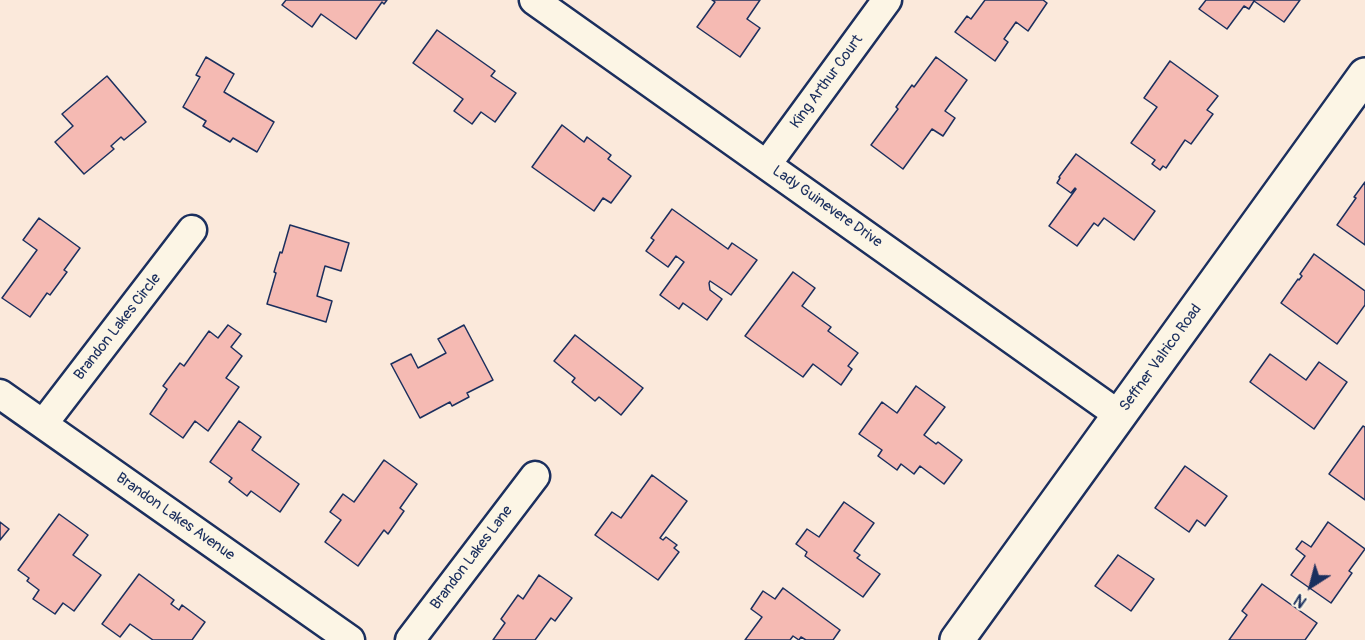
<!DOCTYPE html>
<style>
body{margin:0}
#map{position:relative;width:1365px;height:640px;overflow:hidden;background:#fbe9db;font-family:Pangolin,sans-serif}
canvas{display:block}
.north{position:absolute;left:1281px;top:556px;width:60px;height:60px;-webkit-text-stroke:4px #fcf5e5;paint-order:stroke;rotate:216deg;font-size:16px;font-weight:700;line-height:24px;text-align:center;color:#1b2f5e}
.north::after{content:'';display:block;margin:auto;width:21px;height:27px;background:#1b2f5e;clip-path:polygon(50% 0,100% 100%,50% 72%,0 100%)}
</style>
<div id="map">
<canvas width="1365" height="640"></canvas>
<div class="north">N</div>
</div>
<script>
const c = document.querySelector('canvas').getContext('2d');
c.lineJoin = 'round';
function fill(path, color) { c.fillStyle = color; c.fill(path, 'evenodd'); }
const shape = rows => new Path2D(rows.map(r => 'M' + r).join(''));
function stroke(path, color, width, dash) { c.strokeStyle = color; c.lineWidth = width; c.lineCap = dash ? 'butt' : 'round'; c.setLineDash(dash || []); c.stroke(path); }
function drawText(font, color, halo, rows, align = 'center') {
  c.font = font + ' Pangolin,sans-serif'; c.lineWidth = 5; c.setLineDash([]); c.textBaseline = 'middle'; c.strokeStyle = halo; c.fillStyle = color; for (const [text, x, y, turn = 0] of rows) {
    c.save(); c.translate(x, y); c.rotate((+turn || 0) * Math.PI / 180); c.textAlign = isNaN(turn) ? turn : align; if (halo) c.strokeText(text, 0, 0); c.fillText(text, 0, 0); c.restore();
  }
}
const building = shape([
 [286,0,387,0,384,4,382,2,356,39,321,14,312,27,282,5,286,0],
 [712,0,760,0,747,19,760,28,740,57,697,27,715,2,712,0],
 [985,0,1043,0,1047,3,1028,31,1016,22,1004,39,1008,42,995,61,955,32,967,16,971,19,985,0],
 [1206,0,1300,0,1284,22,1254,1,1249,9,1244,6,1227,29,1199,9,1206,0],
 [437,30,495,71,491,76,516,93,495,122,481,112,472,124,454,111,463,99,413,63,437,30],
 [206,57,234,74,224,92,274,122,257,152,233,138,230,142,203,126,206,121,183,107,200,77,196,75,206,57],
 [936,57,967,80,945,111,955,118,943,136,932,129,903,169,871,145,898,109,896,107,912,85,914,87,936,57],
 [1170,61,1218,96,1207,110,1213,114,1191,144,1185,140,1166,168,1163,166,1160,170,1152,164,1155,160,1131,143,1157,107,1144,98,1170,61],
 [107,76,146,122,124,140,121,137,111,146,114,149,84,174,55,142,73,126,62,114,107,76],
 [562,125,584,142,587,137,611,155,608,159,631,176,611,203,603,198,594,211,532,167,562,125],
 [1076,154,1155,211,1134,240,1104,218,1098,226,1094,223,1077,246,1049,226,1076,189,1075,188,1071,193,1057,183,1060,178,1059,177,1076,154],
 [1365,182,1365,245,1337,225,1356,198,1354,197,1365,182],
 [672,209,728,249,732,243,757,260,731,295,710,281,709,283,710,290,722,299,707,320,683,303,679,309,660,295,684,262,676,256,668,267,646,251,654,240,651,238,672,209],
 [39,218,80,248,64,270,67,272,50,295,47,293,30,317,2,298,37,250,23,240,39,218],
 [290,225,349,243,341,271,325,266,317,296,332,301,326,322,267,304,276,273,274,272,280,252,282,253,290,225],
 [1314,254,1365,291,1365,305,1337,344,1281,303,1298,279,1299,280,1302,276,1300,274,1314,254],
 [793,272,815,288,802,306,831,327,828,331,858,353,848,366,852,369,841,385,813,364,803,377,745,336,793,272],
 [228,325,241,334,231,347,242,356,226,378,239,387,208,431,195,421,183,438,150,414,167,389,163,386,180,363,184,366,209,331,218,338,228,325],
 [464,325,493,380,467,393,469,397,452,406,450,402,420,418,391,364,411,354,418,368,446,353,438,339,464,325],
 [575,335,643,388,621,415,599,397,595,401,572,382,575,378,554,361,575,335],
 [1270,354,1306,380,1319,362,1347,382,1314,429,1250,382,1270,354],
 [916,386,945,407,924,435,936,444,938,442,962,460,944,484,920,466,914,474,901,464,897,470,878,456,882,450,859,434,882,402,897,413,916,386],
 [239,421,261,437,252,450,299,484,280,512,251,491,247,496,229,482,232,478,210,462,239,421],
 [1363,426,1365,427,1365,500,1329,474,1363,426],
 [384,460,417,484,400,508,404,511,388,534,384,530,358,566,325,542,341,520,330,512,343,494,354,502,384,460],
 [1185,466,1227,496,1205,526,1197,520,1189,532,1155,508,1185,466],
 [652,475,687,501,660,538,663,540,666,537,677,545,674,548,679,552,658,580,595,535,612,512,621,518,652,475],
 [844,502,874,523,854,551,860,555,857,558,880,574,863,597,805,556,807,552,796,544,807,529,819,537,844,502],
 [59,514,88,535,73,555,101,575,74,611,63,603,55,614,33,599,39,590,27,581,29,578,18,570,59,514],
 [0,522,9,529,0,540,0,522],
 [1328,522,1365,549,1349,571,1352,573,1331,603,1291,575,1305,556,1296,549,1302,541,1311,547,1328,522],
 [1118,555,1154,579,1131,611,1095,586,1118,555],
 [139,574,174,600,171,604,179,610,182,605,205,622,192,640,153,640,130,624,120,637,102,624,139,574],
 [539,575,572,598,555,621,551,618,535,640,493,640,505,623,501,619,518,595,523,599,539,575],
 [1262,584,1317,623,1305,640,1229,640,1247,615,1242,611,1262,584],
 [783,588,840,630,833,640,806,640,801,637,799,640,793,636,790,640,745,640,762,617,751,609,763,591,775,599,783,588]
]);
const street = shape([
 [534,0,1119,415],
 [767,164,887,0],
 [0,394,350,640],
 [43,424,192,230],
 [410,640,535,476]
]);
const secondary = shape([
 [957,640,1365,75]
]);
const streetNames = [
 ["King Arthur Court",827,82,-54],
 ["Lady Guinevere Drive",827,207,35],
 ["Brandon Lakes Circle",118,327,-52],
 ["Seffner Valrico Road",1161,358,-54],
 ["Brandon Lakes Avenue",175,517,35],
 ["Brandon Lakes Lane",472,558,-53]
];
fill(building, '#f5bab3');
stroke(building, '#1b2f5e', 1.5);
stroke(street, '#1b2f5e', 33);
stroke(secondary, '#1b2f5e', 38);
stroke(street, '#fcf5e5', 28);
stroke(secondary, '#fcf5e5', 33);
drawText('15px', '#1b2f5e', '#fcf5e5', streetNames);
</script>
